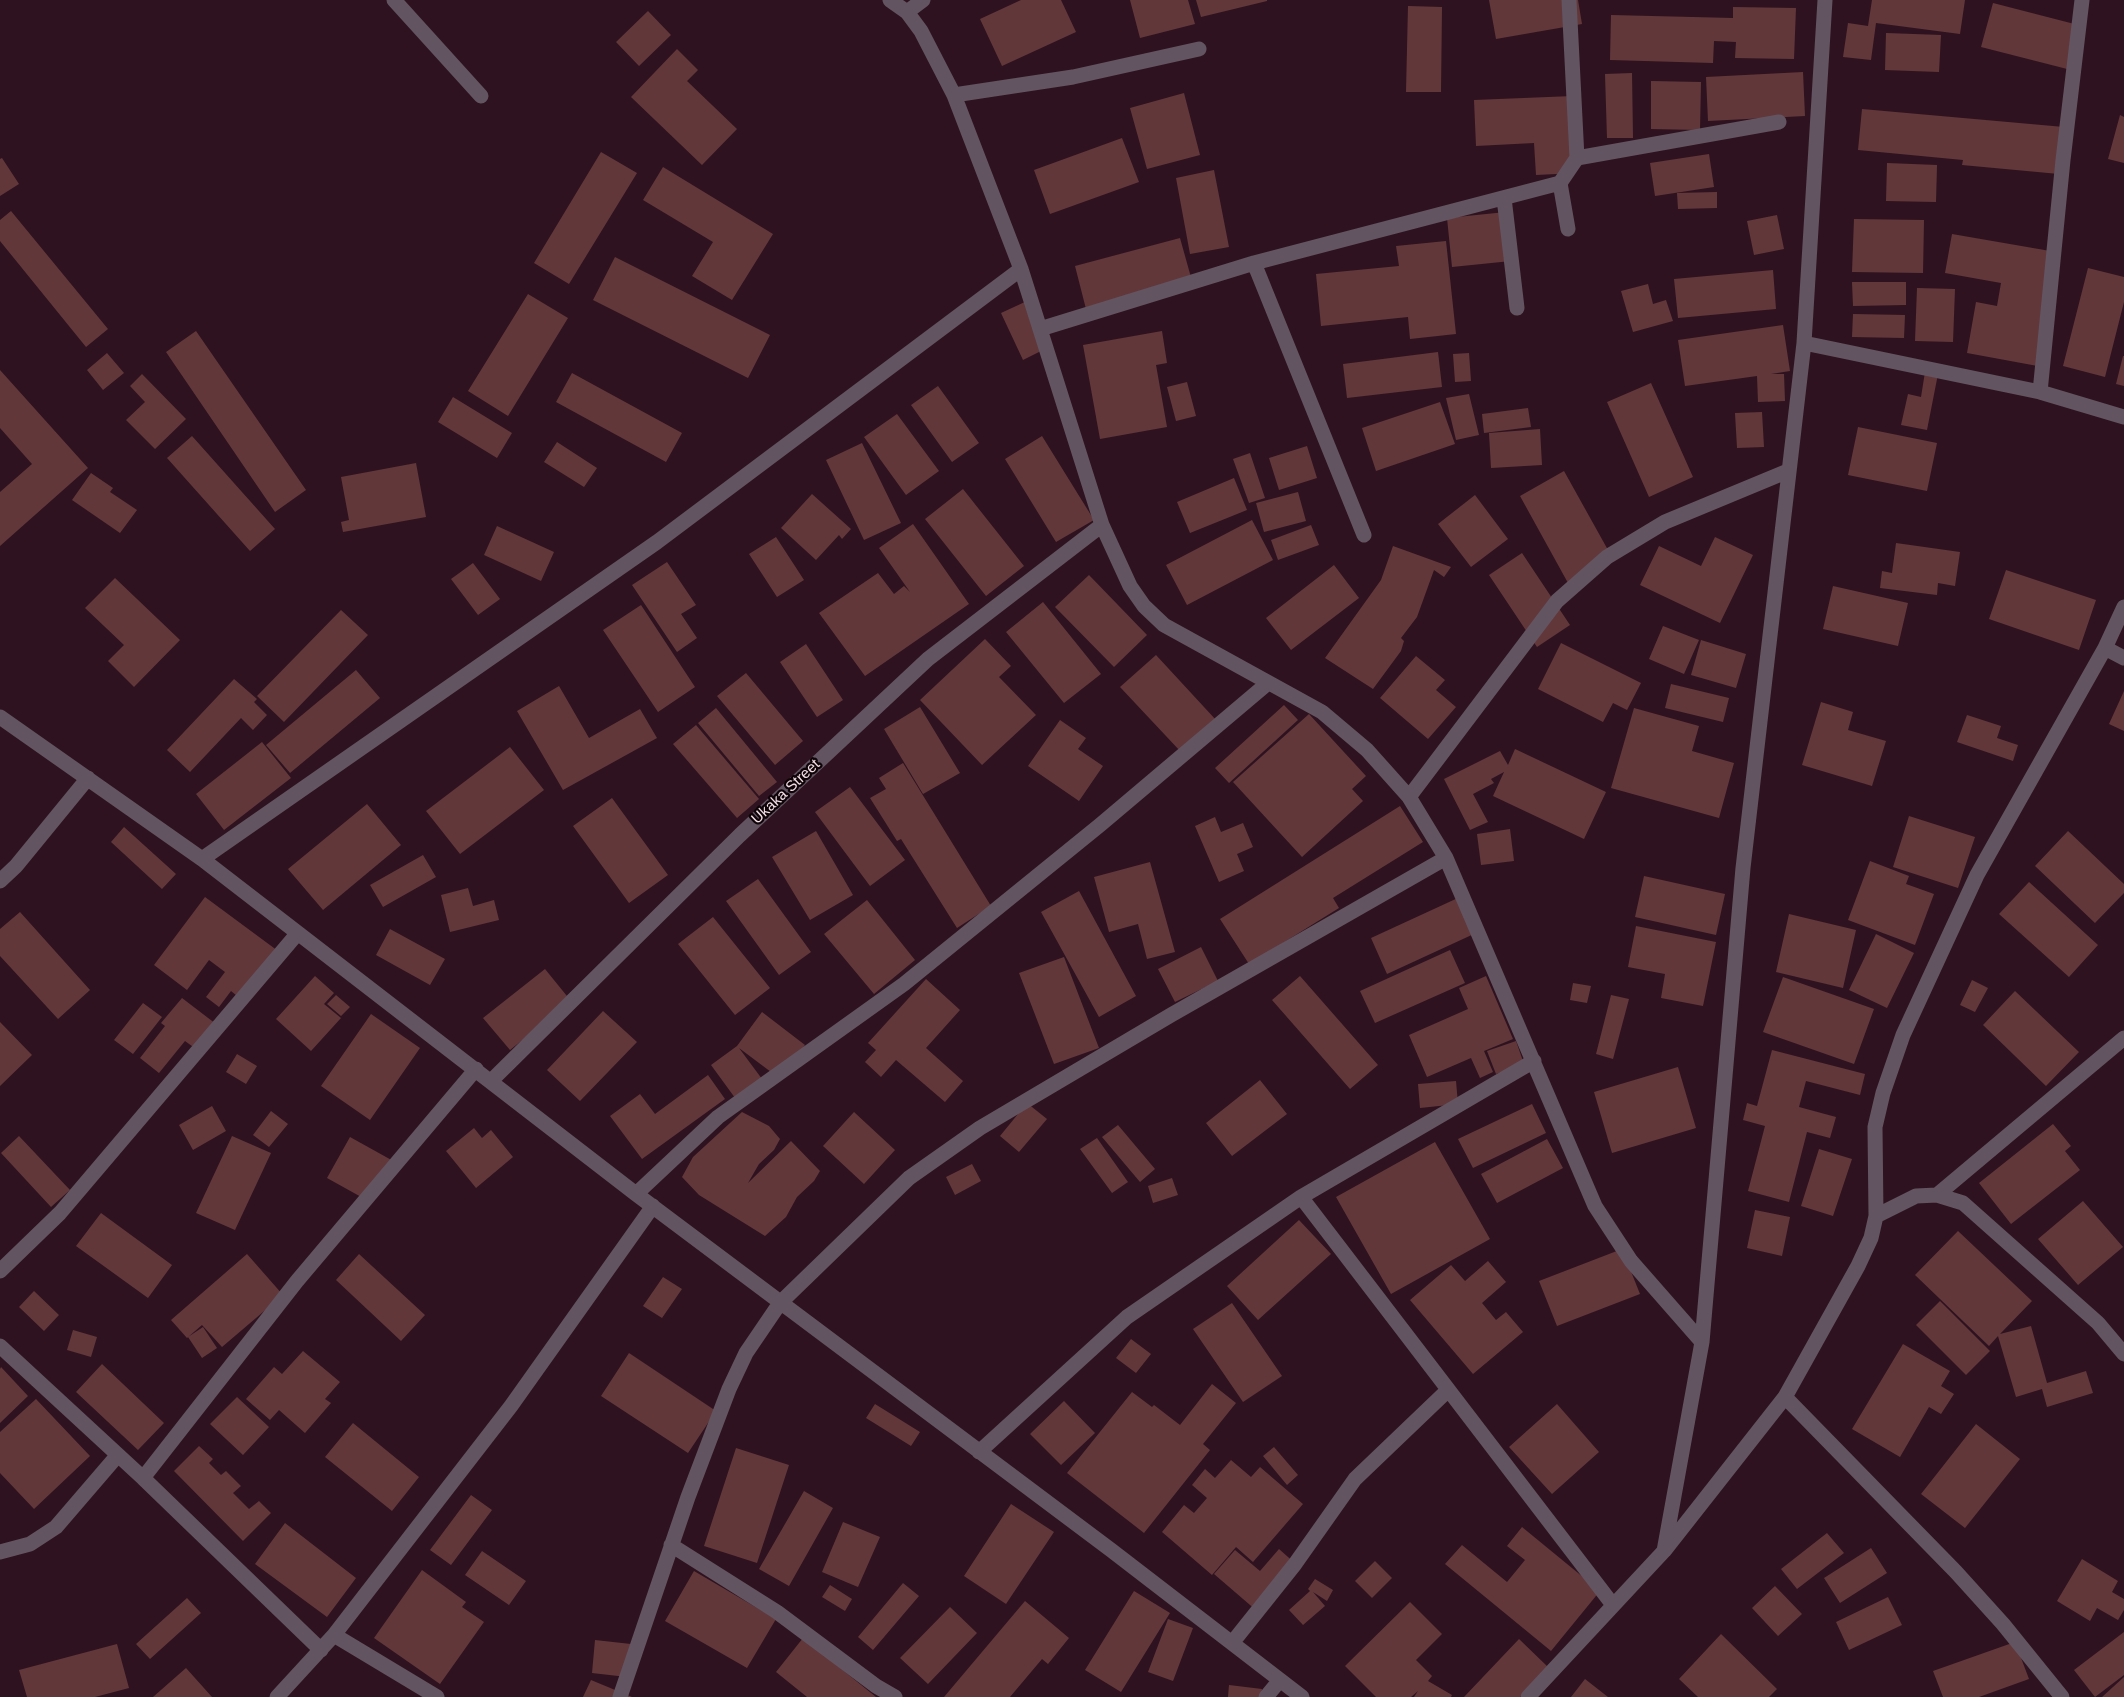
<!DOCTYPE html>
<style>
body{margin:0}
canvas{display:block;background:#2e121f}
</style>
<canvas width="2124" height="1697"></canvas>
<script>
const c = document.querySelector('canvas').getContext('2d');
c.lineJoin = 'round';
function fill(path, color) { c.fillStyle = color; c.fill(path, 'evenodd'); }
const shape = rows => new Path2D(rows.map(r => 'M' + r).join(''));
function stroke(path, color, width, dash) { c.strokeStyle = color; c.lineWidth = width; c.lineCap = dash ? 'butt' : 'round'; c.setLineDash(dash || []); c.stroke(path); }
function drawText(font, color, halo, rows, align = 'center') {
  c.font = font + ' Helvetica,sans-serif'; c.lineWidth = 4.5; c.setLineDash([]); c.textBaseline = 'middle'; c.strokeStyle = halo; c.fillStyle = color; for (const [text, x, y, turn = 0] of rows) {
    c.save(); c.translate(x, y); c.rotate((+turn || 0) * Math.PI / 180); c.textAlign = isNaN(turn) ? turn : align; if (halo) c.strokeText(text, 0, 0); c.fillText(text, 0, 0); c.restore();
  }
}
const building = shape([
 [1021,0,1061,0,1076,32,1002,66,980,19],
 [1130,0,1188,0,1195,24,1140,38],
 [1196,0,1267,0,1267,1,1201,17],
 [1489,0,1578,0,1582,24,1496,39],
 [1872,0,1965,0,1960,34,1876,23,1871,60,1843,57,1848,23,1868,26],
 [1993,3,2086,27,2075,71,1981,47],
 [1408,6,1442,7,1441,92,1406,92],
 [1733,7,1796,8,1794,59,1735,58,1736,42,1714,41,1713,63,1610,60,1611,15,1733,18],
 [648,11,671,35,639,66,616,42],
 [1886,33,1941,35,1939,72,1885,70],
 [677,49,698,70,687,81,737,129,702,165,631,97],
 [1803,72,1805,116,1708,121,1706,77],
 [1632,73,1633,138,1607,138,1605,74],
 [1651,81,1701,82,1700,130,1651,129],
 [1184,93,1200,155,1147,169,1130,108],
 [1573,96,1576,173,1536,175,1534,143,1476,146,1474,100],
 [1862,109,2064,127,2059,174,1962,165,1963,160,1858,150],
 [2120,115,2124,117,2124,163,2108,159],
 [1122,138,1139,182,1050,214,1034,170],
 [601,152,637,173,569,284,534,263],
 [1709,154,1714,187,1655,196,1650,163],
 [2,158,19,184,0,196,0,159],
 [1887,163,1937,165,1936,202,1886,201],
 [663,167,773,234,732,300,692,276,713,242,643,200],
 [1214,170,1229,247,1190,254,1176,178],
 [1717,192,1717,208,1678,209,1677,193],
 [11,211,108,329,86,347,0,241,0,220],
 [1506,212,1511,261,1452,267,1447,218],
 [1777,215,1784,249,1754,255,1747,221],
 [1854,219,1924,220,1923,273,1852,272],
 [1952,234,2056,252,2043,367,1967,353,1976,302,1997,306,2001,283,1945,273],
 [1180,238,1192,281,1086,309,1075,266],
 [1446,241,1456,334,1410,339,1408,317,1321,326,1316,274,1399,266,1396,246],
 [615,257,770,335,748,378,593,300],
 [2088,268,2124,277,2124,302,2105,377,2063,366],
 [1773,270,1776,309,1678,318,1674,279],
 [1852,282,1906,282,1906,305,1853,306],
 [1648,284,1653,304,1666,300,1673,321,1633,332,1621,291],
 [1917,288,1955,289,1953,342,1915,341],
 [528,294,568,318,508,416,468,391],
 [1027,301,1049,347,1023,360,1001,313],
 [1853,314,1905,315,1904,338,1852,337],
 [1783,325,1790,371,1771,374,1784,374,1785,401,1758,402,1757,376,1685,386,1678,340],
 [196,331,306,490,275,512,166,352],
 [1162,331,1167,363,1156,365,1167,427,1100,439,1083,345],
 [1438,352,1442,387,1347,398,1343,364],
 [107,353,124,373,103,390,87,370],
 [1469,353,1471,381,1455,382,1453,354],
 [2123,356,2124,356,2124,386,2116,384],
 [0,370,88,468,0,546,0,492,32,464,0,428],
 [1925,372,1938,374,1927,430,1901,425,1908,394,1921,397],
 [572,373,682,433,666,462,556,402],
 [142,374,186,419,155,449,126,420,145,402,130,386],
 [1187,382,1196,416,1176,421,1167,387],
 [1651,383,1693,477,1649,497,1607,402],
 [938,386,979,443,952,462,911,405],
 [1469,394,1479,435,1456,440,1446,398],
 [453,397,512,433,497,458,438,422],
 [1440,402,1455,444,1376,471,1362,428],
 [1528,408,1531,427,1484,433,1482,414],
 [1762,412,1764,447,1737,448,1735,413],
 [897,414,939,471,906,495,864,437],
 [1858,427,1937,443,1927,491,1848,475],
 [1540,429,1542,465,1491,468,1489,433],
 [192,436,275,529,250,551,167,458],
 [1042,436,1094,520,1056,542,1005,459],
 [557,442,597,468,584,487,544,462],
 [862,443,901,523,864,540,826,460],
 [1307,446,1317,478,1279,490,1269,458],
 [1250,453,1265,498,1249,503,1233,459],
 [416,463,426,517,343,532,341,522,349,520,341,477],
 [1564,471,1613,559,1568,583,1520,496],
 [91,473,113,488,110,492,137,510,120,533,72,500],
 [1234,478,1247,510,1190,533,1177,502],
 [963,489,1024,566,986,596,925,519],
 [1298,492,1306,521,1264,532,1256,503],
 [812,494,851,529,842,539,839,535,816,560,781,528],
 [1475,495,1508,539,1471,567,1438,524],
 [1252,520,1273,560,1187,605,1166,565],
 [913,524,969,604,865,676,819,613,878,573,894,594,904,586,910,592,879,548],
 [1311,525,1319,545,1278,560,1271,540],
 [497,526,554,552,541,581,484,555],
 [776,537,804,580,777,597,749,554],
 [1715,537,1753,555,1720,623,1640,585,1659,546,1701,566],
 [1896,543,1960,552,1955,586,1938,583,1937,595,1880,588,1882,571,1892,573],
 [1393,546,1451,567,1444,577,1434,570,1417,617,1401,638,1404,641,1401,651,1373,689,1325,658,1381,580],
 [1522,553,1570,625,1537,647,1489,575],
 [667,562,696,605,681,614,697,638,677,652,632,585],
 [473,563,500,599,478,615,451,579],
 [1334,565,1359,598,1291,650,1266,618],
 [2006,570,2096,600,2079,650,1989,619],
 [1089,575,1147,635,1114,667,1055,607],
 [115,578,180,640,134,687,108,661,124,645,85,608],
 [1833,586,1908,603,1898,646,1823,629],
 [1043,602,1101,674,1064,703,1006,632],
 [641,605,695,687,658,712,603,630],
 [341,610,368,635,284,722,257,696],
 [1663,626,1699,640,1684,674,1649,659],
 [985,639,1011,666,999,677,1036,715,982,765,920,700],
 [1701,640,1746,654,1736,688,1691,675],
 [1561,643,1641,683,1627,710,1613,703,1603,722,1538,689],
 [806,644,843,700,817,717,780,662],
 [1156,655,1216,720,1181,752,1120,687],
 [1416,656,1445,680,1436,690,1456,707,1428,739,1380,698],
 [356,670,380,698,290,773,266,745],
 [746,673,803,741,775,765,717,696],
 [234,679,257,699,254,702,267,715,253,730,241,718,190,772,167,750],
 [1671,684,1729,698,1723,722,1665,708],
 [559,686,589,738,640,709,657,738,563,790,517,711],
 [2124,691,2124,731,2109,724],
 [1821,702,1853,712,1848,730,1886,741,1872,786,1802,765],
 [1284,705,1298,720,1229,783,1215,768],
 [920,707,960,773,923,794,884,729],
 [716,708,777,782,759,796,698,723],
 [1634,708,1699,726,1692,751,1734,763,1719,818,1611,788],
 [1309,714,1366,776,1352,789,1363,801,1302,857,1233,782],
 [1967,715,2001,726,1997,738,2018,745,2013,761,1957,742],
 [1060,720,1086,738,1078,749,1103,766,1079,801,1028,766],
 [696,725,759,799,737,818,673,744],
 [262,742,291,778,224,830,196,794],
 [510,747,544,790,460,854,426,811],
 [1515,749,1606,792,1584,839,1493,796,1504,772,1491,779,1494,783,1473,794,1488,822,1470,830,1444,779,1500,751,1508,765],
 [903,763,991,906,957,928,901,839,897,841,870,798,886,789,879,778],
 [850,787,905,860,870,886,815,812],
 [612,798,668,875,629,903,573,826],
 [367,804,401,845,323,910,288,869],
 [1400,806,1423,842,1333,898,1339,908,1249,964,1220,919],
 [1909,816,1975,837,1958,888,1893,867],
 [1215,817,1221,832,1243,823,1253,847,1237,854,1244,871,1219,882,1195,826],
 [124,827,176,874,162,889,111,842],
 [1510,829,1514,861,1481,865,1477,834],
 [816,831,853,895,810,920,772,857],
 [2068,831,2124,884,2124,893,2095,923,2035,866],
 [423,855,436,877,383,907,370,885],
 [1870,861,1909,876,1906,884,1934,894,1915,945,1848,920],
 [1150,862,1175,952,1147,959,1138,924,1109,932,1094,877],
 [1644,876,1725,894,1716,935,1635,917],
 [758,879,811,952,779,975,726,901],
 [2029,882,2098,945,2069,977,1999,914],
 [468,888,473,906,494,900,499,920,450,932,441,895],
 [1079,891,1136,996,1099,1017,1041,912],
 [205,897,278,951,242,1000,231,991,219,1007,206,997,225,972,209,960,187,990,154,965],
 [1460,897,1476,933,1387,974,1371,938],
 [867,900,915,960,874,994,824,934],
 [20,912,90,990,58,1019,0,956,0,929],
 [1789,914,1856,930,1843,988,1776,972],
 [713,917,770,988,735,1015,678,944],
 [1636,926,1716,942,1703,1006,1661,998,1665,974,1628,967],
 [390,929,445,959,430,985,376,955],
 [1876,934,1914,953,1887,1008,1849,990],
 [1201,947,1218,981,1175,1002,1158,969],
 [1450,950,1465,983,1375,1023,1360,991],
 [1064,957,1099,1048,1054,1064,1019,973],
 [545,969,571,1001,510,1050,483,1018],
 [315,976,334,993,324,1004,341,1018,311,1051,276,1019],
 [1300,976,1378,1065,1350,1089,1272,1000],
 [1486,976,1513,1039,1484,1051,1493,1072,1480,1078,1471,1058,1427,1077,1409,1035,1468,1009,1459,988],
 [1783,977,1874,1009,1854,1064,1763,1032],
 [926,979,960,1010,926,1048,963,1081,945,1102,896,1060,881,1077,865,1062,876,1050,868,1043],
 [1972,980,1988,988,1975,1012,1960,1005],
 [1573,983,1591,986,1587,1003,1570,1000],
 [2015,991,2079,1052,2046,1086,1983,1025],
 [336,995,350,1007,341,1016,327,1004],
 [1611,995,1629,999,1613,1059,1596,1054],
 [182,998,216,1024,196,1049,185,1041,159,1073,140,1058,165,1026,161,1023],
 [143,1003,162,1017,133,1054,114,1040],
 [603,1011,637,1042,580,1101,547,1070],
 [762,1012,805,1045,779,1078,739,1048,765,1083,738,1102,711,1065,737,1046],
 [371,1014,420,1048,370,1120,321,1086],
 [0,1022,32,1055,0,1086],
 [1516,1041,1524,1064,1496,1074,1487,1051],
 [1772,1050,1865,1074,1860,1095,1806,1081,1799,1107,1836,1117,1830,1138,1807,1132,1789,1202,1748,1191,1765,1126,1743,1120,1747,1103,1757,1106],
 [237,1054,257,1066,246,1084,226,1072],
 [1678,1067,1696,1128,1612,1153,1594,1092],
 [708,1075,725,1099,642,1159,610,1116,640,1094,655,1114],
 [1260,1080,1287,1114,1232,1156,1206,1123],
 [1456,1081,1458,1104,1420,1108,1418,1084],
 [1027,1103,1047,1119,1019,1152,1000,1136],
 [1532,1104,1546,1133,1473,1168,1458,1139],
 [212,1106,226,1131,193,1150,179,1125],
 [271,1111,288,1124,269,1147,253,1135],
 [742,1112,769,1126,780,1139,774,1150,759,1164,748,1183,791,1141,820,1171,814,1181,797,1197,786,1217,765,1236,699,1195,682,1177,693,1157],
 [854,1112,895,1150,864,1184,823,1146],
 [2053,1124,2071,1146,2065,1151,2080,1170,2011,1224,1979,1183],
 [1118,1125,1155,1169,1140,1182,1102,1137],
 [474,1128,482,1138,491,1130,513,1157,476,1188,446,1151],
 [19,1136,70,1190,51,1207,1,1153],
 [232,1136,271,1153,235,1230,196,1213],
 [350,1137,395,1162,372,1203,327,1178],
 [1097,1138,1128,1182,1112,1193,1080,1149],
 [1547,1139,1563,1168,1497,1203,1481,1174],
 [1435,1142,1490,1239,1391,1294,1336,1197],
 [1819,1149,1852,1159,1833,1216,1801,1206],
 [972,1164,981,1181,955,1195,946,1177],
 [1172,1178,1178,1195,1153,1203,1148,1186],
 [2083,1201,2123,1247,2078,1285,2038,1239],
 [1755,1210,1790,1217,1782,1256,1747,1248],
 [101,1213,172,1265,148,1298,76,1246],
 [1299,1220,1331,1254,1258,1320,1227,1286],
 [1958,1231,2032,1301,2000,1334,2031,1326,2047,1383,2086,1371,2093,1393,2047,1407,2042,1389,2016,1397,1998,1336,1989,1346,1915,1275],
 [1622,1249,1640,1294,1557,1326,1539,1281],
 [247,1254,283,1295,222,1347,202,1325,187,1338,171,1320],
 [359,1254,425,1315,401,1341,336,1280],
 [1488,1261,1506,1282,1482,1303,1496,1320,1506,1312,1523,1332,1473,1374,1410,1300,1451,1265,1465,1281],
 [663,1277,682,1289,662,1318,643,1306],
 [34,1291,59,1315,44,1331,19,1307],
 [1940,1301,1990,1351,1966,1375,1916,1325],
 [1232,1303,1282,1376,1243,1402,1193,1329],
 [203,1327,217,1348,202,1358,188,1337],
 [73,1330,97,1337,91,1357,67,1350],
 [1131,1339,1151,1354,1136,1373,1116,1358],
 [1903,1344,1950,1371,1941,1386,1954,1394,1941,1414,1929,1407,1900,1457,1852,1429],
 [303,1351,340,1382,325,1399,331,1403,305,1433,279,1410,270,1420,246,1399,274,1367,282,1374],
 [629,1353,716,1411,688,1453,601,1396],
 [102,1364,164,1423,138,1450,76,1392],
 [1,1367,28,1396,0,1423,0,1369],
 [1212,1384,1236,1403,1203,1444,1210,1450,1144,1533,1067,1473,1132,1392,1152,1407,1154,1405,1180,1425],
 [237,1397,269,1427,243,1455,210,1424],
 [36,1399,90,1456,34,1509,0,1473,0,1432],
 [1064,1401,1095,1433,1061,1465,1030,1434],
 [875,1404,920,1432,911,1446,866,1418],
 [1557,1404,1599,1452,1552,1494,1509,1447],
 [353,1423,419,1477,392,1511,325,1457],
 [1976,1424,2020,1459,1965,1528,1921,1494],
 [199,1446,213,1459,209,1463,221,1475,226,1471,241,1486,233,1493,249,1509,259,1501,271,1513,243,1541,174,1471],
 [1274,1447,1298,1475,1287,1485,1263,1456],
 [736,1448,789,1465,757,1563,704,1546],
 [1231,1460,1251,1477,1260,1467,1303,1504,1253,1562,1236,1547,1212,1575,1162,1532,1184,1505,1194,1513,1207,1498,1192,1485,1205,1469,1215,1478],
 [804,1491,833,1508,789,1586,759,1569],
 [471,1495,492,1510,451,1565,430,1550],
 [1011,1504,1054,1532,1006,1604,964,1576],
 [843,1522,880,1537,858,1587,822,1572],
 [285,1523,356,1578,327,1617,255,1564],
 [1522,1527,1600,1591,1551,1651,1445,1564,1462,1545,1507,1582,1525,1560,1507,1546],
 [1827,1533,1844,1553,1797,1589,1781,1569],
 [1871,1548,1887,1573,1840,1603,1824,1578],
 [1279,1549,1297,1565,1257,1611,1214,1574,1235,1550,1260,1571],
 [482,1551,526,1581,509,1605,465,1575],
 [2082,1559,2118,1581,2112,1592,2124,1599,2124,1610,2118,1620,2097,1608,2090,1621,2057,1601],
 [1375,1561,1392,1578,1372,1598,1355,1581],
 [422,1570,466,1602,462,1607,484,1622,440,1684,374,1638],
 [694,1571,776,1619,747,1668,665,1621],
 [1315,1579,1333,1590,1327,1601,1313,1592,1325,1606,1303,1625,1289,1610,1310,1591,1308,1589],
 [903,1583,919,1596,873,1650,858,1637],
 [830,1585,852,1599,845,1611,822,1597],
 [1775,1586,1802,1614,1778,1636,1752,1608],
 [1134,1591,1170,1613,1121,1692,1085,1670],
 [1888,1597,1902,1625,1849,1650,1836,1622],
 [187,1598,201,1613,150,1659,136,1644],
 [1025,1601,1069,1638,1048,1664,1042,1659,1010,1697,944,1697],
 [1410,1602,1442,1634,1416,1660,1432,1676,1428,1681,1452,1695,1451,1697,1414,1697,1418,1691,1411,1697,1376,1697,1345,1666],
 [950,1607,977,1633,928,1684,900,1658],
 [1168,1619,1193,1628,1173,1681,1148,1672],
 [2124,1632,2124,1675,2095,1697,2074,1670],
 [1721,1634,1777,1689,1769,1697,1698,1697,1679,1679],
 [803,1638,876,1697,807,1697,776,1672],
 [1519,1639,1548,1667,1520,1697,1464,1697],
 [595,1640,631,1644,627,1677,592,1673],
 [2015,1642,2029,1679,1979,1697,1943,1697,1933,1671],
 [117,1644,129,1688,95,1697,27,1697,19,1670],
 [186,1668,212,1697,153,1697],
 [2124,1677,2124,1697,2102,1697],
 [1585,1679,1608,1697,1571,1697],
 [591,1680,632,1697,583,1697],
 [1229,1685,1262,1689,1261,1697,1228,1697]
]);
const minor = shape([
 [394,0,481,96],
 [890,0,907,12,921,31,954,95,1021,269,1102,525,1130,586,1144,606,1164,625,1322,712,1367,750,1409,797,1446,858,1595,1206,1631,1261,1702,1342],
 [907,12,923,0],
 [954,95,1073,77,1199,49],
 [1577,158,1779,122],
 [1560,183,1568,229],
 [1504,198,1517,308],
 [1254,263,1364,535],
 [1040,329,1254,263,1560,183,1577,158,1569,0],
 [1804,343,2040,392,2124,417],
 [2040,392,2063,160,2082,0],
 [2105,648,2124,658],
 [0,717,202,859,636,1194,1111,1550,1302,1697],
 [1409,797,1557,601,1607,557,1665,522,1788,471],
 [202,859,657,542,1021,269],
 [0,881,16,866,88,778],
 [491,1081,740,835,928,659,1102,525],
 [636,1194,718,1117,904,984,1100,825,1268,683],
 [1937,1195,2124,1038],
 [1301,1197,1613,1605],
 [1876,1216,1916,1196,1937,1195,1963,1203,2098,1323,2124,1354],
 [0,1271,60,1213,297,934],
 [0,1346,143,1478,321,1650],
 [1785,1397,1956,1572,2003,1624,2062,1697],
 [979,1452,1127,1317,1301,1197,1534,1061],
 [143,1478,297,1281,476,1069],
 [671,1545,777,1612,876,1686,895,1697],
 [1664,1551,1702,1342,1743,868,1804,343,1825,0],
 [0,1552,30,1544,56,1527,117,1456],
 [334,1635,437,1697],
 [1232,1643,1295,1564,1355,1479,1447,1391],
 [277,1697,334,1635,511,1406,653,1206],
 [620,1697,688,1497,729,1389,746,1353,780,1303,909,1178,980,1128,1171,1015,1446,858],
 [1266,1697,1280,1680],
 [1528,1697,1664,1551,1785,1397,1858,1266,1871,1238,1876,1216,1875,1127,1883,1093,1903,1035,1977,875,2105,648,2124,607]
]);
const streetNames = [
 ["Ukaka Street",786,792,-43]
];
fill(building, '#61373a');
stroke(minor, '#625461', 15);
drawText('15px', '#f5e0e8', '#0e0408', streetNames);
</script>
